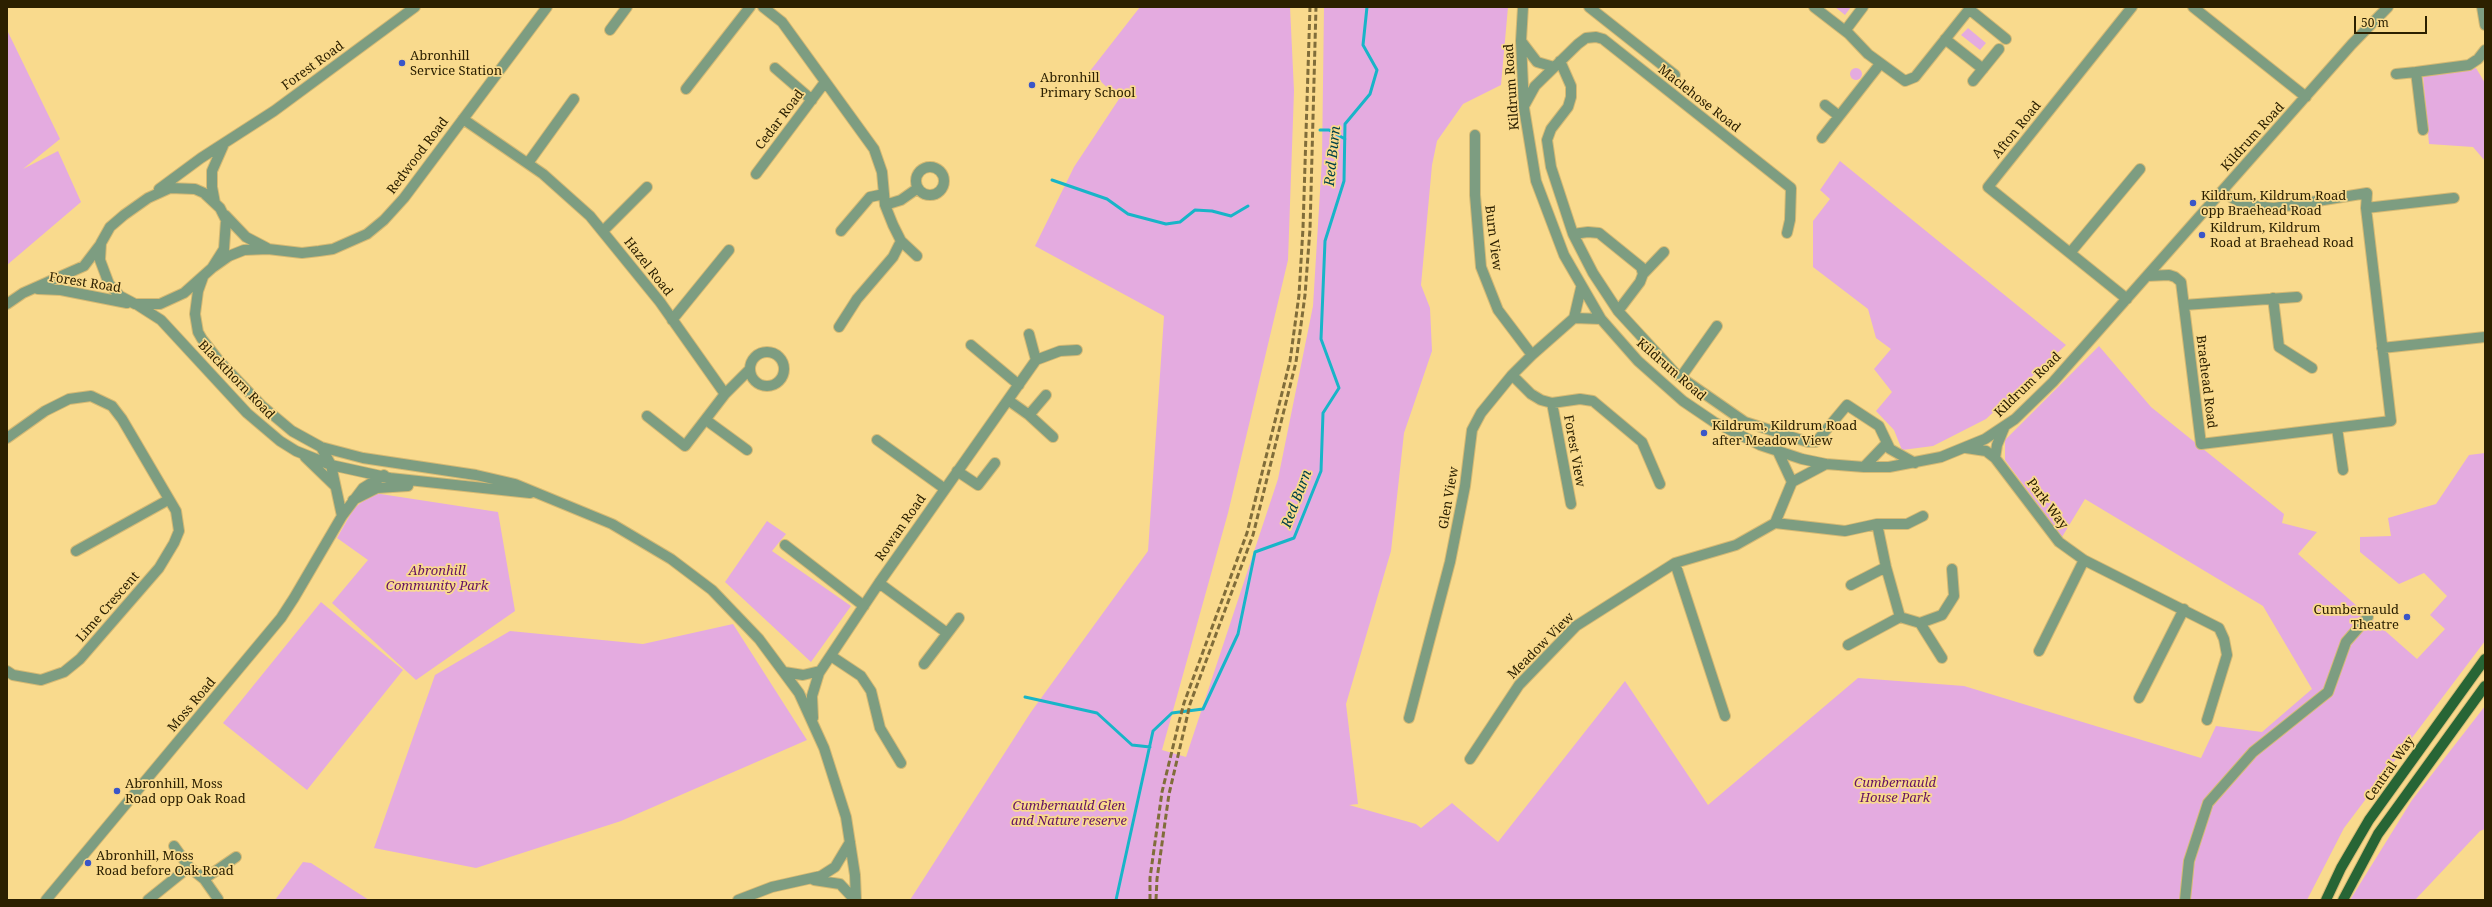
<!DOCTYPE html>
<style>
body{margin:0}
#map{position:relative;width:2492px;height:907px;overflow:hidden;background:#f9da8d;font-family:"Noto Serif",serif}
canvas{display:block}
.frame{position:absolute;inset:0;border:8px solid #2c2000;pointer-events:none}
.scale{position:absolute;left:2354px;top:16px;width:73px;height:18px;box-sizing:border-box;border:2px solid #2c2000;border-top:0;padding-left:5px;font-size:12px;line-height:14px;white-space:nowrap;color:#2c2000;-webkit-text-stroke:3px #f9da8d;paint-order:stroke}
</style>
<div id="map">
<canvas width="2492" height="907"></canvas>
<div class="frame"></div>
<div class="scale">50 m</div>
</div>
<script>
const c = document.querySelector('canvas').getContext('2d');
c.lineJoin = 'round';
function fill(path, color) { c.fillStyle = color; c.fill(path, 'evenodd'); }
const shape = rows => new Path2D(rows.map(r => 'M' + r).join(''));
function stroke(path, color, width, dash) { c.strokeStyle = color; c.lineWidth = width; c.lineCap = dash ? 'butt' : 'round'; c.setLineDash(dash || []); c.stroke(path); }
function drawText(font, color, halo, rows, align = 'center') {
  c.font = font + ' "Noto Serif",serif'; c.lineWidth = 3.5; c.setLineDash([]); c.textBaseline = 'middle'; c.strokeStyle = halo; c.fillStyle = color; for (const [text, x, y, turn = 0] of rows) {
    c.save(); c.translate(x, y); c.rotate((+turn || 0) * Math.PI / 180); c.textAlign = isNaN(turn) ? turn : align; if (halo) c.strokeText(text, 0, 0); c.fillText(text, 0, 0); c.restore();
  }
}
const green = shape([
 [1140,7,1290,7,1294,91,1288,260,1228,513,1162,750,1186,757,1278,479,1313,306,1322,159,1324,7,1508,7,1501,85,1463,104,1437,141,1432,165,1421,285,1430,308,1432,351,1404,433,1391,551,1346,704,1358,804,1349,805,1416,824,1421,828,1452,803,1498,842,1625,681,1708,805,1858,678,1964,686,2201,758,2216,726,2262,732,2312,689,2263,606,2085,499,2062,537,2005,460,2005,440,2099,346,2151,407,2284,514,2282,523,2317,532,2298,554,2417,659,2445,629,2430,615,2447,596,2424,573,2399,584,2360,552,2360,537,2391,536,2388,518,2436,504,2469,455,2485,453,2485,641,2344,828,2307,900,910,900,1031,712,1148,551,1164,316,1035,246,1074,167,1119,99,1090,71],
 [1835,7,1851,7,1845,15],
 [1968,28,1986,43,1980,50,1961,35],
 [7,30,60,139,23,169,58,151,81,202,7,265],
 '1850 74a6 6 0 1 1 12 0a6 6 0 1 1-12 0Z',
 [2476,68,2485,83,2485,161,2473,147,2429,144,2423,76],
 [1840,161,2066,345,1986,419,1933,446,1902,450,1894,430,1876,411,1892,392,1874,369,1891,349,1876,338,1868,309,1813,267,1813,221,1830,199,1820,190],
 [374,493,498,512,515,611,416,680,332,603,368,560,337,538,354,508],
 [767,521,786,534,772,551,851,606,811,662,725,582],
 [321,602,403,670,307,790,223,723],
 [733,624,807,740,621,821,476,868,374,848,435,675,510,631,643,644],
 [2485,706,2485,829,2480,831,2415,900,2350,900,2412,800],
 [303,862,311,863,369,900,275,900]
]);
const stream = shape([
 [1320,130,1329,130,1345,139],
 [1052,180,1107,199,1128,214,1166,224,1180,222,1195,210,1212,211,1231,216,1248,206],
 [1025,697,1097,713,1132,745,1150,747],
 [1116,900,1153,731,1172,713,1203,709,1238,634,1255,552,1294,538,1321,471,1323,413,1339,388,1321,339,1325,241,1344,181,1345,124,1370,94,1377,70,1363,45,1367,7]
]);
const minor = shape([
 [763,7,782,22,874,149,882,172,885,205,893,225,901,241,917,256],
 [1523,7,1521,41,1524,108,1536,181,1564,255,1601,319,1638,361,1683,401,1714,422,1760,445,1802,459,1826,464,1864,467,1889,467,1941,457,1985,439,2015,419,2053,382,2352,44,2388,7],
 [1589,7,1675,75],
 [1814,7,1849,34,1868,54,1905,81,1915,77,1971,7],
 [2193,7,2306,97],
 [2482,7,2485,25],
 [1969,9,2006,39],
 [610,30,627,7],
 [1845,31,1863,7],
 [1945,39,1983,69],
 [1521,41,1537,62,1554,67],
 [1560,61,1571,86,1571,97,1568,107,1551,129,1547,140,1551,167,1573,234,1593,273,1618,311,1676,374,1745,422,1808,442,1816,442,1847,405,1879,426,1890,449,1915,463],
 [775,68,812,100],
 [2396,74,2416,72],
 [1973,81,1999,49],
 [686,89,750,7],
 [1825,105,1839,116],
 [1524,106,1535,86,1578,44,1586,38,1596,37,1603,39,1791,188,1790,220,1787,233],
 [463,119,543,174,590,216,660,302,725,394],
 [2423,130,2416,72,2469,65,2478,59,2485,50],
 [1475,135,1475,195,1481,267,1498,310,1532,355],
 [1822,138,1880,64],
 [528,163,574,99],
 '916 181a14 14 0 1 1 28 0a14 14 0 1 1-28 0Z',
 [756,174,825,82],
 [170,188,195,189,204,193,220,208,226,220,224,249,212,268,184,293,160,304,135,304,120,296,109,284,100,260,101,243,110,227,124,215,148,198,170,188],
 [159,189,201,158,274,111,415,7],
 [215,203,212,187,212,171,223,146],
 [885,205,901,200,918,188],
 [2366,208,2454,198],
 [225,215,246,237,267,248],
 [603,231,647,187],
 [841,231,870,197,884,194],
 [1573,234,1588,232,1599,233,1641,267,1643,274,1640,282,1618,311],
 [2070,253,2140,169],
 [212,268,229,256,244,250,268,249,302,253,319,251,333,249,367,234,384,220,404,198,547,7],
 [1643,274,1664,252],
 [2147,276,2169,275,2175,277,2181,282,2201,444,2391,421,2366,208,2367,193,2274,208,2246,205,2221,192],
 [203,277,198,291,195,314,198,332,202,339,220,362,261,405,292,431,321,447,363,458,476,475,515,484,612,524,671,559,712,590,759,639,799,693,824,748,846,817,855,875,856,900],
 [38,289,61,290,127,303],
 [2273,298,2279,347,2312,368],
 [2127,299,1988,187,2132,7],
 [7,304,23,293,84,266,100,245],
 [136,304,161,320,247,413,280,441,296,451,331,465,390,478,530,493],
 [2184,305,2297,297],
 [1574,318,1581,288],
 [672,320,729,250],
 [839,327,857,299,893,257,901,241],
 [1029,334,1036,360],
 [971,345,1019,385],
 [2382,348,2485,337],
 '750 369a17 17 0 1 1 34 0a17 17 0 1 1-34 0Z',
 [1512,375,1531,394,1541,400,1552,403,1580,399,1593,401,1642,442,1660,484],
 [1681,377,1717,326],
 [1008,400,1029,415,1046,395],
 [1552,403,1571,504],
 [1029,415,1053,437],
 [647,416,685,446,725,394,750,369],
 [706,420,747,450],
 [2337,428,2343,470],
 [7,438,45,411,69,399,91,396,112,406,122,419,176,511,179,531,174,543,159,568,80,659,64,672,41,680,13,675,7,671],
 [877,440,945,489],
 [1966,448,1986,451,1995,458,2059,542,2084,560,2219,628,2224,639,2227,655,2207,720],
 [1778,452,1792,482],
 [305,457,335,486],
 [1995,458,1997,445,2004,428],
 [1864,467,1886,444],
 [957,471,978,485,995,463],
 [353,500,377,488,408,486],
 [342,516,363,488,384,475],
 [1775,523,1845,531,1877,524,1907,524,1923,516],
 [1877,524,1886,567,1900,617,1920,623,1942,615,1954,596,1952,569],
 [785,545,864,606],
 [76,551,168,500],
 [1675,563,1725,716],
 [879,583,947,633],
 [1851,585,1886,567],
 [1920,623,1942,658],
 [1848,645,1900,617],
 [2039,651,2084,560],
 [831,656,861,676,871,691,880,728,901,763],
 [924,664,959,618],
 [784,672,803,675,820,671],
 [2139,698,2184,609],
 [813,718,812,696,819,673,879,583,1036,360,1060,351,1077,350],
 [1409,718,1450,562,1465,486,1472,430,1481,413,1512,375,1532,355,1574,318,1601,319],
 [1470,759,1519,685,1576,626,1675,563,1736,545,1775,523,1792,482,1826,464],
 [174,846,189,867,204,879,218,899],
 [204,879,236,857],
 [814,880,840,884,855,900],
 [46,900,281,618,294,598,342,516,331,465,321,447],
 [148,900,189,867],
 [738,900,772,887,821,876,835,867,850,842],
 [2185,900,2189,861,2208,803,2253,752,2328,692,2346,642,2368,617]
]);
const major = shape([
 [2326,900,2341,868,2369,820,2485,659],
 [2343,900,2378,834,2485,686]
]);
const rail = shape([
 [1150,900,1150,878,1162,792,1178,726,1184,703,1247,533,1290,361,1299,295,1303,228,1310,7],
 [1156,900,1157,879,1169,794,1185,726,1190,704,1253,535,1296,362,1305,295,1310,229,1316,7]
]);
const markers = [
 [402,63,4,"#3a56c8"],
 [1032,85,4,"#3a56c8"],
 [2193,203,4,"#3a56c8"],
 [2202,235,4,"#3a56c8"],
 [1704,433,4,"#3a56c8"],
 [2407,617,4,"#3a56c8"],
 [117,791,4,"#3a56c8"],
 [88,863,4,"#3a56c8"]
];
const poiNames = [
 ["Abronhill",410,56],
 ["Service Station",410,71],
 ["Abronhill",1040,78],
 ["Primary School",1040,93],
 ["Kildrum, Kildrum Road",2201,196],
 ["opp Braehead Road",2201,211],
 ["Kildrum, Kildrum",2210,228],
 ["Road at Braehead Road",2210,243],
 ["Kildrum, Kildrum Road",1712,426],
 ["after Meadow View",1712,441],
 ["Cumbernauld",2399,610,"right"],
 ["Theatre",2399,625,"right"],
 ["Abronhill, Moss",125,784],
 ["Road opp Oak Road",125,799],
 ["Abronhill, Moss",96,856],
 ["Road before Oak Road",96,871]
];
const streetNames = [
 ["Forest Road",313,66,-36],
 ["Kildrum Road",1512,87,-94],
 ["Maclehose Road",1699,99,38],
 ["Cedar Road",780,120,-53],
 ["Afton Road",2017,130,-51],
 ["Kildrum Road",2253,137,-48],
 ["Redwood Road",418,156,-53],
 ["Burn View",1493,238,83],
 ["Hazel Road",648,267,52],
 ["Forest Road",85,283,9],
 ["Kildrum Road",1671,370,41],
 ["Blackthorn Road",236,380,46],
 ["Braehead Road",2206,382,83],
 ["Kildrum Road",2028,385,-44],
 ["Forest View",1574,451,80],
 ["Glen View",1449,498,-80],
 ["Park Way",2047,504,53],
 ["Rowan Road",901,528,-55],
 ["Lime Crescent",108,607,-49],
 ["Meadow View",1541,646,-45],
 ["Moss Road",192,705,-50],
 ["Central Way",2390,769,-55]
];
const parkNames = [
 ["Abronhill",437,571],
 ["Community Park",437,586],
 ["Cumbernauld",1895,783],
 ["House Park",1895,798],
 ["Cumbernauld Glen",1069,806],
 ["and Nature reserve",1069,821]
];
const waterNames = [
 ["Red Burn",1333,156,-84],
 ["Red Burn",1297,499,-69]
];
fill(green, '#e4abe0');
stroke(stream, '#18b5c8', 3);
stroke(minor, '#d4b974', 12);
stroke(major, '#d4b974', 12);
stroke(minor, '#7d9d81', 10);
stroke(major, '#276535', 10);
stroke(rail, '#806d3a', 3, [6, 3]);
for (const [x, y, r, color] of markers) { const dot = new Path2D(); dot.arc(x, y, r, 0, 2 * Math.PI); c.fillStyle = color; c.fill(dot); stroke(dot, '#f9da8d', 1.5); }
drawText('13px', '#2c2000', '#f9da8d', poiNames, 'left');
drawText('13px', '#2c2000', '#f9da8d', streetNames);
drawText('italic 13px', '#641264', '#f9da8d', parkNames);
drawText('italic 14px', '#004149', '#f9da8d', waterNames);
</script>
